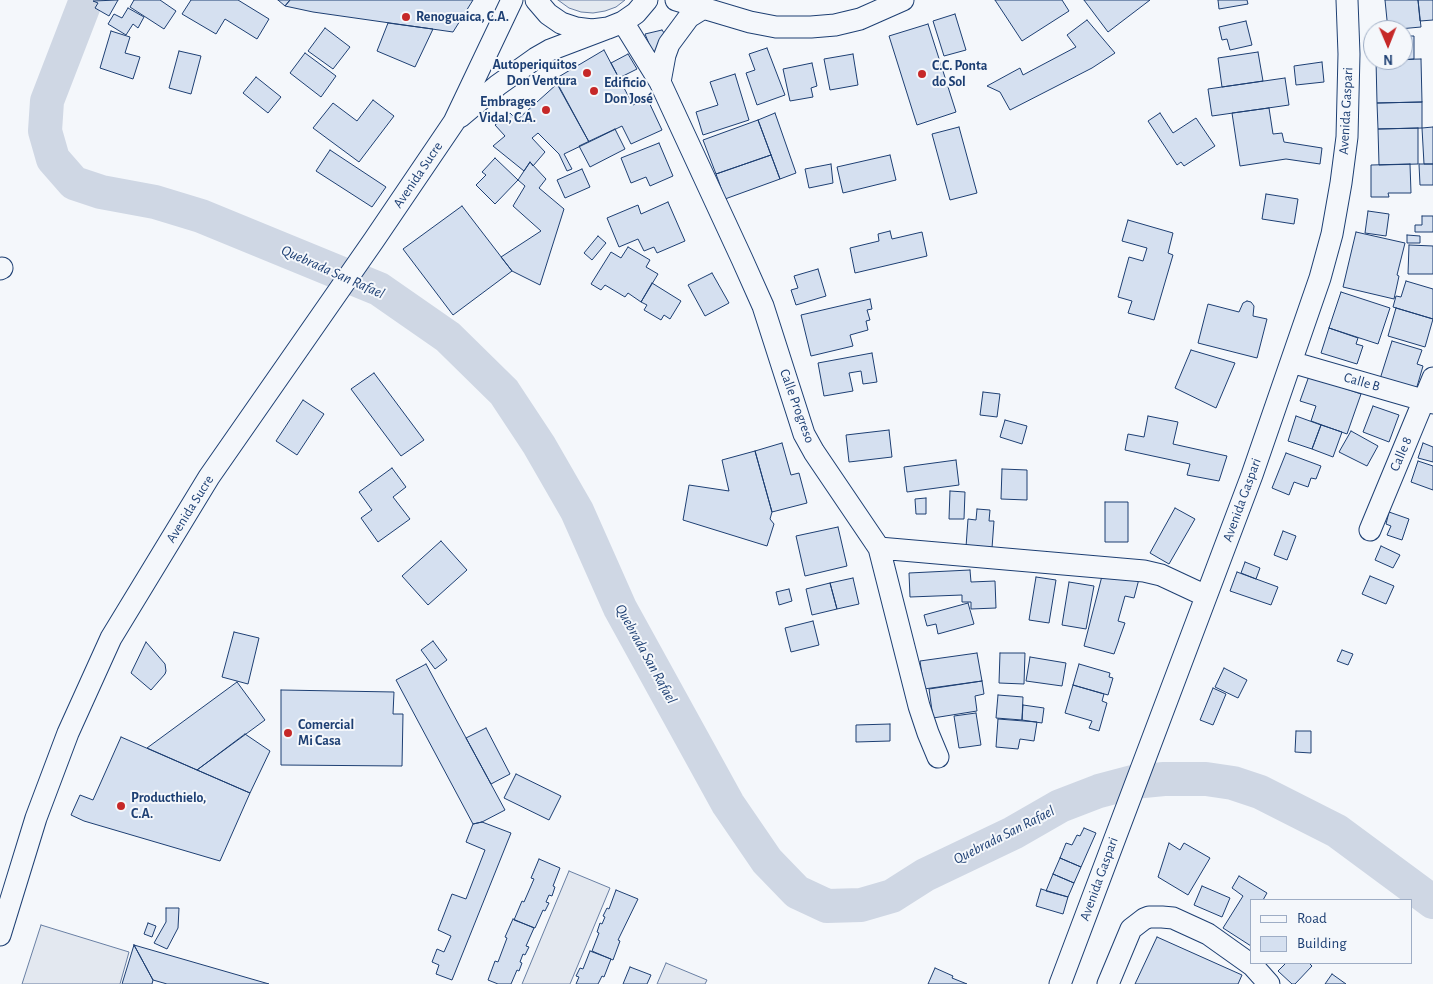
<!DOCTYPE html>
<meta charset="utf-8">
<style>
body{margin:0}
#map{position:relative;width:1433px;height:984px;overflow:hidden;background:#f4f7fb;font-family:"Alegreya Sans",sans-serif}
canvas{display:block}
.legend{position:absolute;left:1250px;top:899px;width:162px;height:65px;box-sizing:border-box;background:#f4f7fb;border:1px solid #9eadc5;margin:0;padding:6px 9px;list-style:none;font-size:15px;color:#1d3f73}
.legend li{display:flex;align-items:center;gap:10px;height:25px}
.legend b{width:25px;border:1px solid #9eadc5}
.north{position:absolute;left:1363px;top:20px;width:50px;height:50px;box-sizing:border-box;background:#f4f7fb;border:1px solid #9eadc5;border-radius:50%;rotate:179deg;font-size:14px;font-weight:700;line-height:20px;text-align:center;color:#1d3f73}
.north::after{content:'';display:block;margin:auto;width:18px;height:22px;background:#c62828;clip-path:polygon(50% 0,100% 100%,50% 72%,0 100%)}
</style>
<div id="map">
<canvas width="1433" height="984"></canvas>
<ul class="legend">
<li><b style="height:6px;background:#f4f7fb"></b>Road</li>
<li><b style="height:14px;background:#d5e0f0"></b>Building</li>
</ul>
<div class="north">N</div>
</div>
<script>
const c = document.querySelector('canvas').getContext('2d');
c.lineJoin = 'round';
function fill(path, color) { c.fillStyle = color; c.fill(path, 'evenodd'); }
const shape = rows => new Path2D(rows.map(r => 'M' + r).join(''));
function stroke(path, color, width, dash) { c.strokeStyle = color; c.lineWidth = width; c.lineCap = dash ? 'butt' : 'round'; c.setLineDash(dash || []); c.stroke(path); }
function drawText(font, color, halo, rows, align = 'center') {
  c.font = font + ' "Alegreya Sans",sans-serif'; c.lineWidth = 4; c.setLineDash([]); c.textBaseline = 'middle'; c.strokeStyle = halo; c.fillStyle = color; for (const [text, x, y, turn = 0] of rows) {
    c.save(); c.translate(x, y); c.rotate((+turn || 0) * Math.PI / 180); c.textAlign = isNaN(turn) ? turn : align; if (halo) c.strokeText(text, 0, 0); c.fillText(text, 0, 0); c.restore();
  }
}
const green = shape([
 [558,0,625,0,616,7,605,11,593,13,581,12,569,8,558,0]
]);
const parking = shape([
 [569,871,610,888,570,984,522,984,569,871],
 [41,925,129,952,120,984,22,984,41,925],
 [666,963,707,980,705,984,657,984,666,963]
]);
const river = shape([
 [86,0,47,101,45,131,53,159,74,183,101,192,155,202,201,216,379,289,448,337,504,392,539,445,577,511,620,608,728,804,767,861,797,892,827,906,861,905,892,896,925,875,1013,833,1060,806,1099,791,1133,782,1164,779,1206,779,1233,783,1260,792,1337,831,1433,902]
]);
const building = shape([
 [118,0,109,16,95,8,98,3,93,1,118,0],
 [134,0,160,0,176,11,164,29,130,7,134,0],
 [191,0,238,0,269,19,257,39,225,19,216,34,182,14,191,0],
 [278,0,290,0,285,6,278,0],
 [290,0,473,0,453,32,313,12,285,6,290,0],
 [995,0,1062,0,1069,11,1022,41,995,0],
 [1084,0,1150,0,1108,32,1084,0],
 [1218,0,1247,0,1248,4,1219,9,1218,0],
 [1385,0,1418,0,1421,27,1388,30,1385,0],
 [1418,0,1433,0,1433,20,1420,21,1418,0],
 [128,8,144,17,138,28,133,24,126,35,108,24,114,14,122,18,128,8],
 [955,14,966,50,944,56,933,21,955,14],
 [1087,20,1115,53,1092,68,1010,110,1000,92,987,86,1020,68,1023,75,1076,47,1067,35,1087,20],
 [1246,21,1252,45,1230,50,1227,39,1222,40,1219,27,1246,21],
 [388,23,433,29,415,67,377,51,388,23],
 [928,24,956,112,917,125,889,36,928,24],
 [325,28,350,47,333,69,308,51,325,28],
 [662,30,667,37,655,58,645,34,662,30],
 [111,31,130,37,125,53,140,57,133,79,100,68,111,31],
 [1403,36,1414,36,1414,59,1403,60,1403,36],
 [767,48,785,95,757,105,746,73,755,70,749,54,767,48],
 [604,50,633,105,647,98,662,130,631,144,622,126,589,142,555,79,604,50],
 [179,51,201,56,191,94,169,88,179,51],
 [1258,52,1263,81,1222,87,1218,58,1258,52],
 [305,53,336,76,321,97,290,73,305,53],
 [628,54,637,69,619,78,611,63,628,54],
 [853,54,858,85,830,90,824,59,853,54],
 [1421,59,1422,102,1377,103,1376,60,1421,59],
 [1322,62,1324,82,1296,85,1294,66,1322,62],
 [812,63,817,86,811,88,813,97,790,101,783,69,812,63],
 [735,74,749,120,703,135,696,112,718,105,710,82,735,74],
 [256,77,281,97,268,113,243,93,256,77],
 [1285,78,1289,105,1212,116,1208,89,1285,78],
 [557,84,589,142,564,154,572,169,567,171,559,154,538,133,532,138,545,152,533,166,530,162,524,171,493,146,505,136,495,125,510,113,517,120,557,84],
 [373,100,394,116,359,162,313,128,333,103,357,121,373,100],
 [1422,102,1422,128,1378,129,1377,103,1422,102],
 [1269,108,1273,134,1282,133,1284,142,1322,148,1320,164,1286,159,1240,166,1232,113,1269,108],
 [775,113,796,173,780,179,758,120,775,113],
 [1160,113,1173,133,1196,118,1215,146,1184,166,1181,162,1177,165,1148,121,1160,113],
 [758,120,771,155,716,174,703,140,758,120],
 [959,127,977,193,950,200,932,134,959,127],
 [1433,127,1433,164,1424,164,1422,128,1433,127],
 [1418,128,1418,164,1379,165,1378,129,1418,128],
 [615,129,625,149,590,167,579,146,615,129],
 [659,143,673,176,650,186,646,177,631,183,621,158,659,143],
 [330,150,386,187,372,207,316,171,330,150],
 [771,155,780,179,725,199,716,174,771,155],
 [890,155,896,180,843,193,837,167,890,155],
 [495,158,518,180,495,204,476,185,486,175,482,172,495,158],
 [530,162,546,179,539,188,564,209,540,285,512,271,501,257,541,231,513,206,525,186,518,180,530,162],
 [831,164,833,183,809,188,805,169,831,164],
 [1410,164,1411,193,1388,193,1389,197,1371,197,1371,165,1410,164],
 [1419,164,1433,164,1433,185,1420,185,1419,164],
 [582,169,590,187,565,198,557,180,582,169],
 [1266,194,1298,199,1294,224,1262,219,1266,194],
 [668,202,685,241,657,253,654,247,644,251,638,239,619,247,607,218,638,205,641,214,668,202],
 [462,206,512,271,453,315,403,249,462,206],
 [1368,211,1389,214,1386,236,1365,233,1368,211],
 [1422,216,1433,216,1433,232,1415,232,1415,225,1422,225,1422,216],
 [1128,220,1173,233,1168,253,1173,255,1154,320,1128,313,1132,301,1118,297,1129,257,1143,261,1147,248,1122,241,1128,220],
 [890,231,892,239,922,232,927,256,855,273,850,248,879,241,878,234,890,231],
 [1356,232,1405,243,1397,275,1399,276,1394,299,1343,287,1356,232],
 [1407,235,1420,236,1420,243,1407,243,1407,235],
 [598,236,606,243,592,260,584,253,598,236],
 [1409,245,1433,246,1433,274,1408,274,1409,245],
 [628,247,650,260,646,267,658,274,641,302,628,293,625,297,605,285,601,290,591,284,611,252,621,258,628,247],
 [818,269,826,296,796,305,791,290,798,288,794,276,818,269],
 [712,273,729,303,705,316,688,285,712,273],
 [1406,281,1433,289,1433,319,1393,307,1396,296,1401,297,1406,281],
 [652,283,681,301,670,319,664,315,661,320,644,310,647,305,641,302,652,283],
 [1341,292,1390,308,1378,344,1329,328,1341,292],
 [870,299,872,309,867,310,870,320,866,321,868,330,850,335,853,346,811,356,801,315,870,299],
 [1247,301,1251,302,1254,306,1253,316,1267,319,1257,358,1198,343,1208,304,1239,312,1243,303,1247,301],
 [1396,308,1433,319,1425,347,1388,336,1396,308],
 [1329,328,1358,338,1356,344,1363,346,1357,364,1321,353,1329,328],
 [1392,341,1422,350,1417,364,1423,366,1416,390,1380,379,1392,341],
 [1191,350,1235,363,1216,408,1175,388,1191,350],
 [872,353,877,382,863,384,861,371,849,373,853,391,824,396,818,363,872,353],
 [374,373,424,440,401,456,351,389,374,373],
 [1309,376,1361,394,1347,434,1311,421,1316,406,1300,401,1309,376],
 [983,392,1000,394,997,417,980,415,983,392],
 [303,400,324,414,297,455,276,441,303,400],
 [1373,406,1399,415,1389,442,1363,432,1373,406],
 [1148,416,1178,422,1173,444,1227,456,1219,481,1187,475,1190,464,1125,450,1128,434,1144,437,1148,416],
 [1296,416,1321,425,1312,449,1288,441,1296,416],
 [1005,420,1027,426,1022,444,1000,437,1005,420],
 [1321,425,1342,432,1333,457,1312,449,1321,425],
 [889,430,892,457,849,462,846,435,889,430],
 [1351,431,1378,446,1367,466,1339,452,1351,431],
 [782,443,791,475,799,473,807,503,772,512,755,451,782,443],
 [1423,443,1433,447,1433,462,1418,458,1423,443],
 [755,451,772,512,770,519,774,524,767,546,683,520,689,485,729,491,722,460,755,451],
 [1286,453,1321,466,1316,479,1311,478,1308,487,1294,482,1289,495,1272,488,1286,453],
 [956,460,959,485,907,492,904,467,956,460],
 [1418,461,1433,466,1433,490,1411,482,1418,461],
 [392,468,406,487,393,497,410,519,378,542,361,518,372,510,359,492,392,468],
 [1002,469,1027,470,1027,500,1001,499,1002,469],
 [950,491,965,492,964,519,949,519,950,491],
 [926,498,926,514,916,514,915,499,926,498],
 [1105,502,1128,502,1128,542,1105,542,1105,502],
 [1175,508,1195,519,1169,564,1150,553,1175,508],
 [977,509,990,510,989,521,994,521,992,548,966,547,968,519,976,520,977,509],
 [1389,512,1409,519,1402,540,1387,535,1391,526,1386,524,1389,512],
 [838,527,847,566,805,576,796,536,838,527],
 [1283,531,1296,536,1287,560,1274,555,1283,531],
 [441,541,467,570,428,605,402,576,441,541],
 [1381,546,1400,555,1393,568,1375,560,1381,546],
 [1245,562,1260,568,1256,579,1241,573,1245,562],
 [970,570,971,582,995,581,996,608,971,609,971,602,962,602,962,595,910,597,909,573,970,570],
 [1237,572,1278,587,1271,605,1230,591,1237,572],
 [1102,576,1139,579,1134,598,1125,596,1118,621,1125,623,1114,654,1084,646,1102,576],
 [1370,576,1394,586,1386,604,1362,594,1370,576],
 [1036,577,1056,580,1049,623,1029,620,1036,577],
 [853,578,859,604,837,609,830,583,853,578],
 [1069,582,1094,586,1086,629,1062,625,1069,582],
 [830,583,837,609,812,615,806,589,830,583],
 [789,589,792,601,779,605,776,592,789,589],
 [968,603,974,624,938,634,936,624,927,626,924,615,968,603],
 [813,621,819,645,791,652,785,628,813,621],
 [234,632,259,638,248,684,222,677,234,632],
 [433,641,447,660,435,669,421,650,433,641],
 [146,642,165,664,166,671,165,674,151,690,131,673,146,642],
 [1342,650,1353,654,1348,665,1337,661,1342,650],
 [977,653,982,681,924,689,920,661,977,653],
 [1000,653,1025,653,1024,684,999,683,1000,653],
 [1030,657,1066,663,1062,686,1026,681,1030,657],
 [426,664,505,810,482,822,473,824,396,680,426,664],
 [1079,664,1110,673,1109,677,1113,678,1108,695,1073,685,1079,664],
 [1224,668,1247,680,1238,698,1215,687,1224,668],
 [982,681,984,694,975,696,977,711,933,718,929,689,982,681],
 [237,682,265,720,197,770,147,748,237,682],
 [1073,685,1104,694,1102,701,1107,703,1099,731,1089,728,1092,721,1065,713,1073,685],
 [1213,688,1226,694,1213,725,1200,720,1213,688],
 [281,690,394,692,393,714,403,714,402,766,281,765,281,690],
 [998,695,1023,697,1022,720,996,718,998,695],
 [1023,705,1044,708,1042,723,1022,720,1023,705],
 [976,713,981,745,959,748,954,716,976,713],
 [998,719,1037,722,1034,741,1020,739,1018,749,996,747,998,719],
 [890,724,890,741,856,742,856,725,890,724],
 [486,728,510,774,491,784,466,738,486,728],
 [1296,731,1311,731,1311,753,1295,752,1296,731],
 [245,734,270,751,250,793,197,770,245,734],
 [121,737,250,793,220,861,84,821,71,815,80,795,93,800,121,737],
 [516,774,561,796,549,820,504,798,516,774],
 [482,822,511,833,452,980,436,974,439,965,432,962,437,949,444,952,451,936,438,930,452,894,466,899,485,850,466,842,473,824,482,822],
 [1084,828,1096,833,1081,867,1060,858,1066,843,1072,845,1077,835,1080,836,1084,828],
 [1169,843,1180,850,1184,843,1210,858,1188,895,1158,877,1169,843],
 [1060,858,1081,867,1074,883,1053,874,1060,858],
 [539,859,560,868,553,886,555,887,552,896,549,895,546,902,549,903,545,911,543,910,535,928,514,920,522,901,524,902,534,879,531,878,539,859],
 [1053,874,1074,883,1068,897,1046,891,1053,874],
 [1239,876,1267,893,1263,900,1252,900,1251,946,1223,928,1243,896,1232,888,1239,876],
 [1202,886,1230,898,1222,917,1194,905,1202,886],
 [1041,889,1068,897,1063,914,1036,906,1041,889],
 [616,890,638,899,618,940,620,941,613,960,592,951,599,933,597,932,600,923,602,924,605,917,603,916,607,908,609,909,616,890],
 [166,908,179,908,178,928,167,949,154,943,166,922,166,908],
 [513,919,534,928,526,946,529,947,525,955,523,954,520,962,522,963,519,971,517,970,511,984,498,984,488,980,495,961,498,962,507,938,505,937,513,919],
 [148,923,156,926,152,937,144,934,148,923],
 [1157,937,1242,975,1238,984,1135,984,1157,937],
 [134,945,153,980,152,984,122,984,134,945],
 [134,945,269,984,167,984,153,980,134,945],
 [590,951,611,959,604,977,602,976,598,984,576,984,579,977,576,976,580,968,583,969,590,951],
 [1286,963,1309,963,1312,966,1295,984,1292,984,1278,971,1286,963],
 [630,967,651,975,647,984,623,984,630,967],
 [935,968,953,976,952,978,967,984,928,984,935,968],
 [1332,974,1346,984,1325,984,1332,974]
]);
const minor = shape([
 [536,0,548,14,561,23,576,28,592,30,608,28,623,22,636,13,647,0],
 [676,0,750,22,776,27,811,27,835,25,860,19,903,0],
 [623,22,660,82,742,259,763,306,804,434,814,452,879,548,919,706,928,733,938,757],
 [660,82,665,55,669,44,689,17,702,9],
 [460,117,498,85,536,58,550,50,608,28],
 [0,269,2,268],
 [1291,362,1433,403],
 [1370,530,1433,378],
 [879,548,1144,571,1161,575,1206,596],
 [0,935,36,818,68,733,111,638,209,477,374,240,454,122,512,0],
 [1060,984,1252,475,1320,278,1332,234,1341,183,1347,137,1349,54,1347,0],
 [1108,984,1131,929,1144,919,1149,917,1162,917,1173,918,1208,934,1253,966,1269,984]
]);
const markers = [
 [406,17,5,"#c62828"],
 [587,73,5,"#c62828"],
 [922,74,5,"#c62828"],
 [594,91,5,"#c62828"],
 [546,110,5,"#c62828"],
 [288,733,5,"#c62828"],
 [121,806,5,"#c62828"]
];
const poiNames = [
 ["Renoguaica, C.A.",416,17],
 ["Autoperiquitos",577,65,"right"],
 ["Don Ventura",577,81,"right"],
 ["C.C. Ponta",932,66],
 ["do Sol",932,82],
 ["Edificio",604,83],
 ["Don José",604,99],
 ["Embrages",536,102,"right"],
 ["Vidal, C.A.",536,118,"right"],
 ["Comercial",298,725],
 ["Mi Casa",298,741],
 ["Producthielo,",131,798],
 ["C.A.",131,814]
];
const streetNames = [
 ["Avenida Gaspari",1346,111,-87],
 ["Avenida Sucre",418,175,-56],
 ["Calle B",1362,382,16],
 ["Calle Progreso",797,406,70],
 ["Calle 8",1401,454,-67],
 ["Avenida Gaspari",1242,500,-70],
 ["Avenida Sucre",190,509,-58],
 ["Avenida Gaspari",1099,879,-70]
];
const waterNames = [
 ["Quebrada San Rafael",333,272,24],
 ["Quebrada San Rafael",646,654,61],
 ["Quebrada San Rafael",1004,835,-27]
];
fill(green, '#e3e9f0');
stroke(green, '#687fa3', 1);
fill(parking, '#e3e8f0');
stroke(parking, '#687fa3', 1);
stroke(river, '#cfd7e4', 34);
fill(building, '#d5e0f0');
stroke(building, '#1d3f73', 1);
stroke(minor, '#1d3f73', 23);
stroke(minor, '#f4f7fb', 21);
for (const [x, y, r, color] of markers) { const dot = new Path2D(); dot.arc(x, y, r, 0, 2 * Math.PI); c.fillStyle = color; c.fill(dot); stroke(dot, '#f4f7fb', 2); }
drawText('bold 14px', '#1d3f73', '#f4f7fb', poiNames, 'left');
drawText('14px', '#1d3f73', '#f4f7fb', streetNames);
drawText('italic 15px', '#1d3f73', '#f4f7fb', waterNames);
</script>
